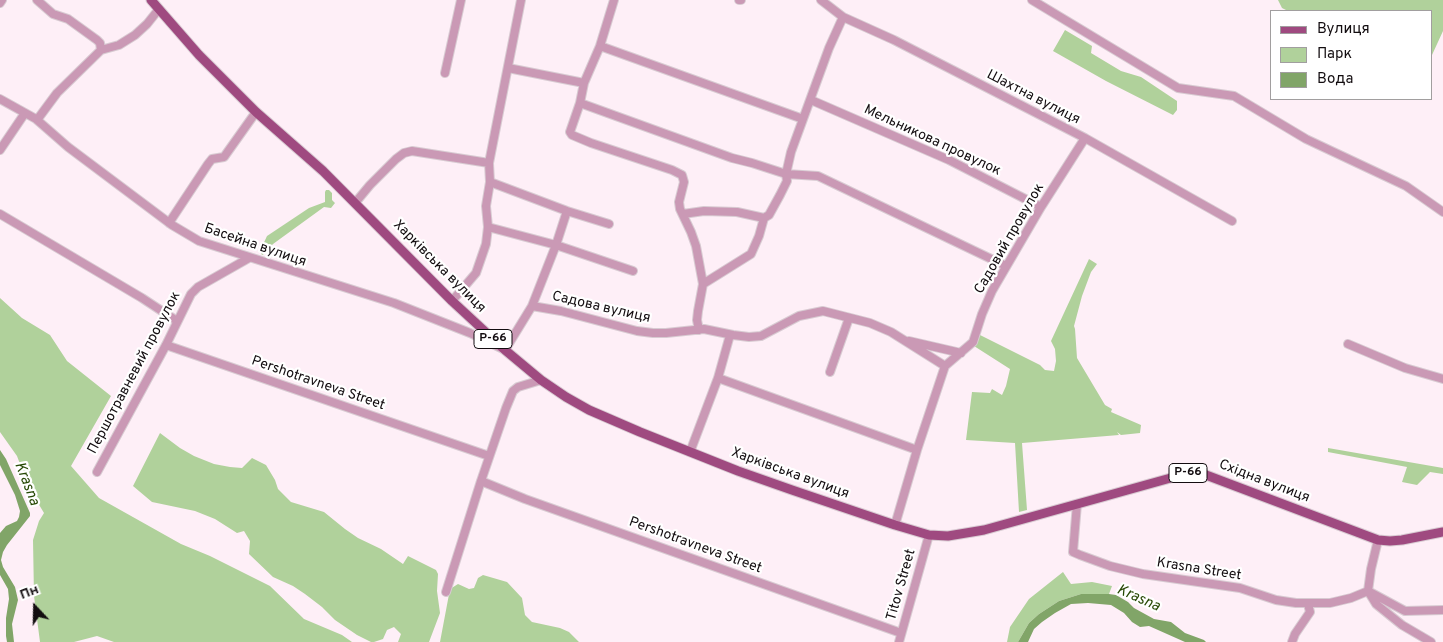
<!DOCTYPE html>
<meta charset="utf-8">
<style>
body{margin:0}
#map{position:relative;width:1443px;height:642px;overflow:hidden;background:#feeff7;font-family:Overpass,sans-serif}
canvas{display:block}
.legend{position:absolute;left:1270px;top:10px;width:162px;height:90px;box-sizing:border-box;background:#fff;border:1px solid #a19e9f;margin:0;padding:6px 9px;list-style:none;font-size:15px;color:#130d10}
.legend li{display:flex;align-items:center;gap:10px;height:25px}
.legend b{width:25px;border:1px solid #a19e9f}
.north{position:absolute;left:10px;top:582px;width:50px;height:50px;-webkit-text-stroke:4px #fff;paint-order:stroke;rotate:339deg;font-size:14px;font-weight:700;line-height:20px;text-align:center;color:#130d10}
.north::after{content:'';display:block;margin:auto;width:18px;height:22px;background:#130d10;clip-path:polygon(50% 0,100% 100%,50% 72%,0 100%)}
</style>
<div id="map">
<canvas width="1443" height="642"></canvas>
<ul class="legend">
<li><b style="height:6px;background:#9f4a80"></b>Вулиця</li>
<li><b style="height:14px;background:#b0d19b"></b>Парк</li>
<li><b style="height:14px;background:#81a568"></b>Вода</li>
</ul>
<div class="north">Пн</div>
</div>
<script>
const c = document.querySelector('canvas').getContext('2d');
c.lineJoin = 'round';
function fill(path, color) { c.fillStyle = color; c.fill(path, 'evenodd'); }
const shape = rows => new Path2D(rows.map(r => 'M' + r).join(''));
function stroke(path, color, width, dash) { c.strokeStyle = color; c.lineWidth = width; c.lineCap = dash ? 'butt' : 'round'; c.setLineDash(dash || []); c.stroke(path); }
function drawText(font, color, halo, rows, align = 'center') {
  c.font = font + ' Overpass,sans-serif'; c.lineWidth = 4.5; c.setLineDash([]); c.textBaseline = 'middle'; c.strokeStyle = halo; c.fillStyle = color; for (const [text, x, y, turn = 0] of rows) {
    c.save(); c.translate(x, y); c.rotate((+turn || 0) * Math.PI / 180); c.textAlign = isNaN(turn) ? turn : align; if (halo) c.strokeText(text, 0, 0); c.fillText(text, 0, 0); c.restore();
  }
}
const green = shape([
 [1278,0,1443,0,1443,31,1432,55,1432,11,1288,11,1282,8],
 [1065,30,1092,46,1091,53,1121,71,1141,77,1177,101,1177,110,1173,115,1106,81,1053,51],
 [326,190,329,190,332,193,332,200,335,203,331,208,324,207,273,244,264,254,262,255,260,251,267,236,309,208,325,202,325,192],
 [1089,259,1097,264,1091,272,1082,296,1074,326,1075,329,1077,358,1105,405,1112,409,1111,412,1141,425,1140,433,1121,435,1117,432,1119,435,1022,443,1027,510,1019,512,1015,443,966,440,972,392,990,393,992,389,1002,395,1006,386,1010,369,974,346,980,335,1040,365,1045,370,1054,371,1056,361,1055,349,1051,341],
 [0,298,22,318,50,335,67,361,111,396,71,466,99,498,181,544,210,556,270,586,304,619,342,635,352,642,114,642,97,636,74,642,40,642,34,596,33,540,39,521,44,513,29,488,17,456,0,432],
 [160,433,180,448,194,456,214,464,230,467,242,468,252,458,266,465,275,480,278,489,291,502,324,512,345,529,358,538,381,549,403,564,408,556,436,570,438,574,437,591,440,613,429,642,398,642,401,634,394,627,387,630,383,639,374,642,371,642,357,635,335,620,322,607,305,594,293,586,273,577,249,554,250,541,244,531,237,533,215,519,195,511,152,502,133,486],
 [1328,448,1443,468,1443,474,1430,472,1417,485,1402,482,1407,467,1328,452],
 [1063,572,1071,584,1092,582,1112,586,1109,594,1081,594,1059,601,1039,614,1029,623,1018,642,1007,642,1010,627,1029,599],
 [483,575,507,582,522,598,525,615,532,622,560,628,569,632,579,642,440,642,450,589,458,584,469,589,474,588,478,578]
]);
const water = shape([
 [0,450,6,459,30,513,30,516,7,545,3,552,1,560,3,567,15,587,18,600,12,624,14,642,7,642,6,636,6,618,9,599,8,589,0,575,0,533,6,526,17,521,19,517,20,511,15,495,0,465],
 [1081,594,1109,594,1116,595,1128,602,1134,608,1154,619,1171,622,1185,633,1204,640,1206,642,1185,642,1149,626,1140,627,1132,622,1124,613,1111,605,1088,603,1071,604,1055,613,1042,622,1034,629,1028,642,1018,642,1029,623,1039,614,1059,601]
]);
const minor = shape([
 [37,0,53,14,68,19,97,40,100,43,101,50],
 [614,0,600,46,584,83,580,103,570,132,572,135,591,143,672,170,682,175,684,182,679,202,680,209,691,232,696,246,703,284],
 [739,0,741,0],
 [821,0,843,17,894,40,1085,138,1232,221],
 [1032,0,1178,88,1234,96,1306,139,1406,186,1443,212],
 [0,3,2,0],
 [600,46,803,119],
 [508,68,584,83],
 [445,73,461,0],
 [0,99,36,119,68,147,172,225,199,241,394,303,470,333,505,350,532,306,556,245,567,211],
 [811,100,949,160,1041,207],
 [580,103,732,158,752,163,786,174,818,176,1006,266],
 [37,120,57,93,101,50,119,45,135,35,147,24,159,9],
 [0,150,25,113],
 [490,182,567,211,609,224],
 [355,203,370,185,396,159,404,153,412,151,489,163],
 [0,214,142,298,177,321],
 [683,214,704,211,737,212,764,218],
 [169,223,208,164,212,159,224,157,256,112],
 [488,227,556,245,633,271],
 [452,301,476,273,486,244,488,227,486,206,490,182,489,163,521,0],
 [532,306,561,311,637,331,653,333,666,333,704,329,733,335,749,337,761,336,799,316,823,311,870,323,891,332,945,366],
 [699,330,697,320,698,311,703,284,751,254,759,236,764,218,769,215,780,195,787,181,786,174,791,152,829,48,843,17],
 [909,341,961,353],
 [1348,344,1405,368,1443,379],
 [166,345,489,456],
 [945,366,973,342,982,314,992,291,1041,207,1085,138],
 [830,372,849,318],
 [718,378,917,450],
 [690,452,718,378,730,335],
 [97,472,166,345,191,294,198,287,249,258],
 [481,481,525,499,901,633],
 [1077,504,1073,552,1080,555,1110,566,1143,574,1240,588,1276,600,1296,603,1330,603,1351,598,1368,591,1376,604,1402,625,1431,642],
 [895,525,917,450,945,366],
 [1378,540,1371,569,1368,591,1405,611,1443,610],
 [446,592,481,481,506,408,513,391,518,387,541,380],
 [899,642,929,535],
 [1292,642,1295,634,1310,612,1308,604]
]);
const major = shape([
 [151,0,199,55,256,112,323,171,452,301,505,350,541,380,566,397,589,410,640,432,738,471,792,490,895,525,929,535,948,536,984,530,1185,474,1196,473,1206,475,1378,540,1390,541,1402,540,1443,532]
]);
const shields = [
 [493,339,38],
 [1188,473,38]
];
const shieldNames = [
 ["Р-66",493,339],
 ["Р-66",1188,473]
];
const streetNames = [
 ["Шахтна вулиця",1033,98,27],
 ["Мельникова провулок",932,141,25],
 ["Садовий провулок",1010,239,-60],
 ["Басейна вулиця",255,246,19],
 ["Харківська вулиця",439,267,45],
 ["Садова вулиця",601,308,13],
 ["Першотравневий провулок",135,373,-62],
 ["Pershotravneva Street",318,384,19],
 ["Харківська вулиця",790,474,20],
 ["Східна вулиця",1264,482,21],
 ["Pershotravneva Street",695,546,20],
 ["Krasna Street",1199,570,9],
 ["Titov Street",902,585,-74]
];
const waterNames = [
 ["Krasna",26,484,69],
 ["Krasna",1138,599,24]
];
fill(green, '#b0d19b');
fill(water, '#81a568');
stroke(minor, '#d8cbd2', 10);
stroke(major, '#d8cbd2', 11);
stroke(minor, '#ca99b5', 8);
stroke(major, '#9f4a80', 9);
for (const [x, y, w] of shields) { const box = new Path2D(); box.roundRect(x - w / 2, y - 9.5, w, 19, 4); c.fillStyle = '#fff'; c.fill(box); stroke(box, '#130d10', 1); }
drawText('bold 12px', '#130d10', null, shieldNames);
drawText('14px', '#130d10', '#fff', streetNames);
drawText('italic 15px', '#264804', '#fff', waterNames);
</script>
